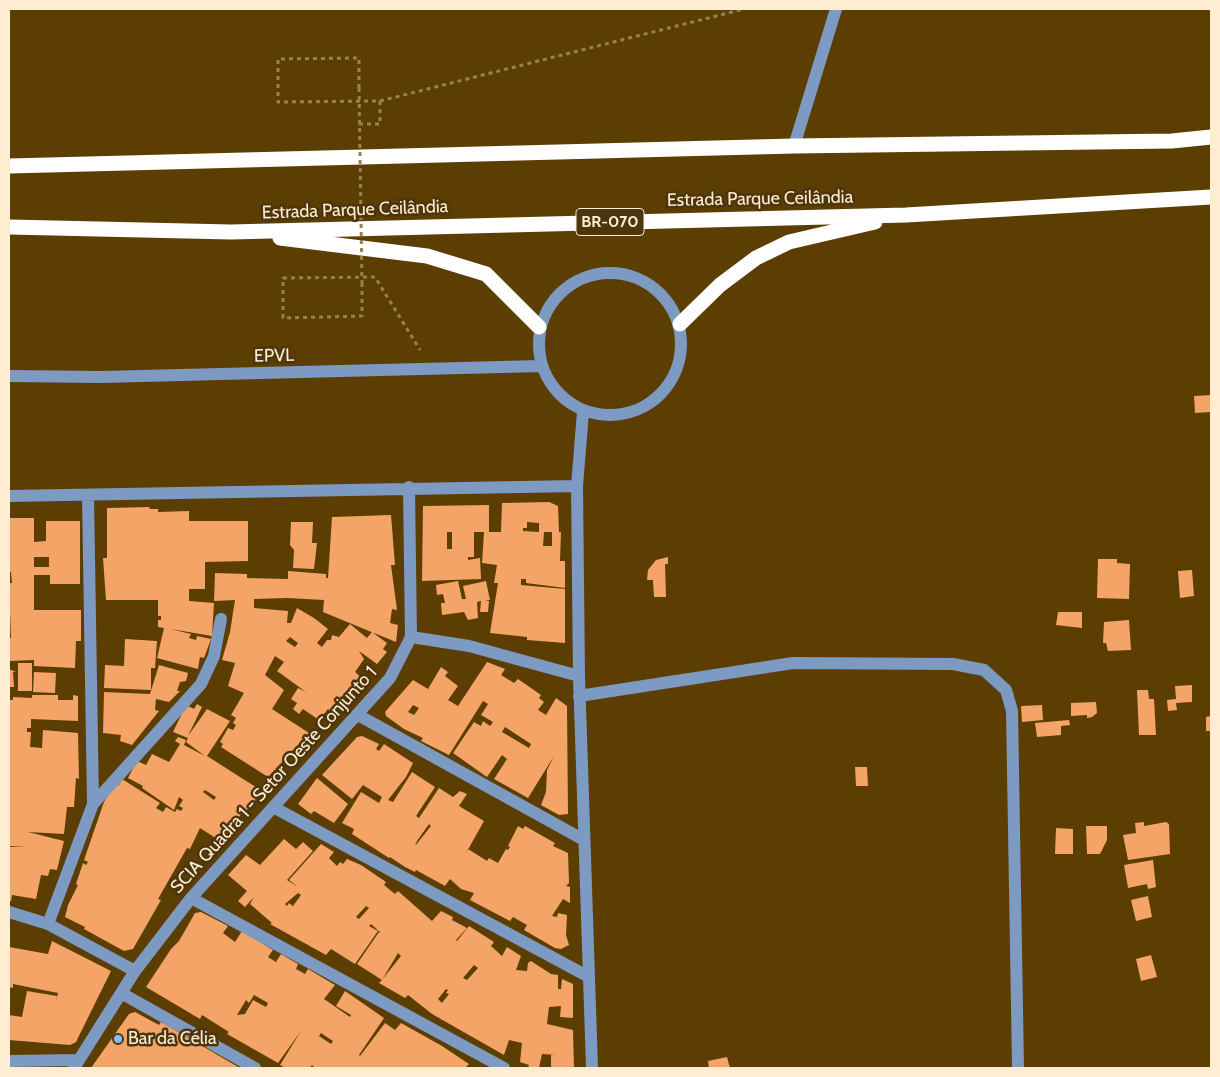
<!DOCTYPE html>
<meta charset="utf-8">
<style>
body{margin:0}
#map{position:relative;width:1220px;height:1077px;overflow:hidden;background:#5c3e03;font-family:Cabin,sans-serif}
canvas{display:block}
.frame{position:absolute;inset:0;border:10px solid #ffedd2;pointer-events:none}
</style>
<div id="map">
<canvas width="1220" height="1077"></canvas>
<div class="frame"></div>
</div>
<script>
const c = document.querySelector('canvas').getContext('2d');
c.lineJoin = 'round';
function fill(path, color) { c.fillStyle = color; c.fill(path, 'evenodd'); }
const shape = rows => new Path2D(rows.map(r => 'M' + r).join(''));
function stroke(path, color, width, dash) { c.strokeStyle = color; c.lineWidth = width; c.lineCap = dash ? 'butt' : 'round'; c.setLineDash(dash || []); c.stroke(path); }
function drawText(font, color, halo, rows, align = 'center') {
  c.font = font + ' Cabin,sans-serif'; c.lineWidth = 5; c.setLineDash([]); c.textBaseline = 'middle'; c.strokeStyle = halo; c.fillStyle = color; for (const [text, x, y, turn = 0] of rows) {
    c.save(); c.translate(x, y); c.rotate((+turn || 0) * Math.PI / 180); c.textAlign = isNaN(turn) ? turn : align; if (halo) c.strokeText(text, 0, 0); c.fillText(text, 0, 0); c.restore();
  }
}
const building = shape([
 [1211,395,1211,412,1195,413,1194,396],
 [549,502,558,506,559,532,561,532,560,561,565,561,565,588,526,583,526,579,521,579,521,585,565,589,565,643,527,640,527,637,490,633,498,583,494,583,497,565,482,563,484,532,474,532,474,557,468,557,468,560,480,558,481,579,422,581,423,506,489,505,489,532,501,532,502,503],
 [527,522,539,523,539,532,523,531,523,528,527,528],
 [447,532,452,532,452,549,447,549],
 [544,532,552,532,552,546,543,546],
 [149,507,150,509,158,509,158,512,189,511,189,521,248,521,248,561,205,562,205,589,189,589,189,601,214,603,212,636,171,629,191,634,189,638,196,640,197,636,211,639,204,658,200,657,198,669,157,658,164,628,158,627,158,620,161,620,161,616,158,616,158,600,106,600,103,558,107,558,107,508],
 [391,515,395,565,391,565,397,610,392,609,390,623,398,625,396,642,369,631,323,612,324,600,287,598,254,599,254,608,288,611,287,623,291,623,297,608,314,618,328,629,317,643,322,647,327,640,331,640,332,635,339,637,350,624,367,638,372,632,387,643,383,649,387,652,377,664,359,651,364,659,355,672,364,680,333,713,328,709,319,720,303,709,299,714,293,709,297,703,291,699,298,688,306,692,277,671,284,662,275,656,265,675,284,690,272,709,309,733,268,777,221,747,223,744,220,742,228,728,233,730,236,725,233,723,236,718,231,715,244,693,228,686,235,663,222,660,230,632,235,600,214,601,215,573,247,574,247,578,288,579,288,571,326,574,326,578,328,578,332,517],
 [290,637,298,643,295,647,286,641],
 [9,518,34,518,34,542,46,541,46,521,80,521,80,584,50,584,50,575,34,575,34,610,81,610,81,641,76,641,75,668,34,666,34,660,9,661,9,638,11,638,9,583,12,583,11,572,9,572],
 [34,557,49,557,49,567,34,567],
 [291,522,313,522,312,543,317,543,314,569,293,568,294,550,290,545],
 [668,557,668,564,665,564,666,597,654,597,653,580,647,580,648,570,656,560],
 [1098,559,1117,559,1117,563,1130,564,1129,599,1097,598],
 [1192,570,1194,596,1180,598,1178,571],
 [458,581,462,599,466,599,463,586,486,581,490,600,485,600,489,601,488,612,480,612,481,601,477,602,478,618,468,620,464,612,442,615,441,603,445,603,443,594,437,595,436,585],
 [1058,612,1082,612,1082,628,1056,625],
 [1129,620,1131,650,1108,651,1106,643,1103,643,1104,622],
 [125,639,157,641,155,668,151,668,151,690,104,688,105,665,124,666],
 [487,662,505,669,501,675,514,683,518,679,541,695,539,698,544,702,538,710,546,715,556,698,567,706,568,814,559,815,541,805,546,792,547,770,554,756,528,798,494,779,507,759,502,755,487,777,453,753,474,722,481,726,483,721,490,726,493,722,481,715,488,704,483,701,449,755,421,741,423,738,404,729,386,716,385,712,413,680,428,689,441,667,448,672,445,676,458,686,448,700,458,706],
 [413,705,419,708,414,715,408,712],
 [505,727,531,744,529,748,502,732],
 [18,663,32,663,32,691,18,691],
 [159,665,188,673,186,681,180,682,177,691,180,691,169,702,156,699,155,710,159,711,132,745,120,741,121,735,103,733,104,692,150,694],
 [9,669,16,672,13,672,14,687,9,687],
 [34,672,56,673,55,693,33,692],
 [1192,685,1192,702,1176,703,1177,710,1168,711,1167,700,1176,699,1175,686],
 [1137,690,1148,690,1149,699,1154,699,1156,735,1139,735],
 [32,695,58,695,58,700,73,700,73,695,78,696,78,721,31,719,31,728,27,728,27,732,31,732,30,747,42,748,43,730,78,733,79,779,76,778,74,807,67,807,64,834,28,832,64,841,57,870,50,869,48,876,41,875,36,899,12,895,11,901,9,901,9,847,26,847,9,846,9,700,13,700,13,697,32,698],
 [1096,702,1097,713,1092,717,1087,718,1087,715,1071,716,1071,703],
 [197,704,202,707,188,736,207,709,228,720,230,721,207,756,262,791,243,815,241,814,222,842,200,828,190,849,187,848,158,899,161,900,133,949,124,951,84,929,85,927,65,917,68,905,78,885,76,884,83,863,86,865,88,862,84,860,104,802,115,783,119,785,122,779,160,803,156,808,163,812,166,807,175,812,177,809,181,811,183,808,179,806,183,800,179,797,174,810,142,788,143,786,128,778,137,761,146,765,152,754,169,762,180,744,175,741,178,737,186,740,184,745,205,756,186,742,188,738,173,732,186,705,194,709],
 [205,790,216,797,214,800,203,792],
 [1042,705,1043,720,1022,722,1021,706],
 [1211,716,1211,731,1206,731,1206,717],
 [1069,720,1070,725,1061,726,1061,735,1037,737,1035,723],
 [362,736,379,744,376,749,379,751,384,744,413,763,406,777,388,800,393,802,412,772,435,787,416,816,419,818,439,788,453,797,460,791,467,794,459,806,484,821,465,855,468,849,487,861,489,858,498,863,506,849,508,850,510,847,508,846,518,826,523,829,525,826,555,843,553,846,568,853,569,883,566,886,570,887,570,903,563,899,552,916,557,917,558,913,567,915,566,935,569,945,561,949,555,948,524,930,527,925,513,917,510,921,470,900,474,893,461,889,451,880,450,879,445,886,416,870,415,872,405,867,390,857,389,858,352,834,354,829,342,823,361,792,379,803,382,797,363,785,352,799,322,775,357,737],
 [429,824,431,826,415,846,417,841],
 [855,767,867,767,868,786,856,786],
 [317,778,348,804,334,823,314,811,311,814,298,804],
 [1144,822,1144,826,1166,822,1169,824,1170,854,1128,860,1123,835,1136,833,1135,823],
 [1086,826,1107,826,1107,840,1100,854,1087,854],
 [1056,828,1073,829,1073,854,1055,854],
 [284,839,296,849,303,842,313,851,287,880,298,887,289,880,321,844,334,852,329,858,337,866,340,862,343,864,347,859,361,865,386,882,384,885,395,894,398,891,432,921,441,911,453,917,452,920,467,928,456,940,457,941,469,926,494,942,491,946,502,956,507,947,521,956,516,970,527,971,528,963,531,961,551,974,558,975,558,989,561,989,562,979,573,984,573,1018,560,1017,561,1006,549,1007,547,1024,573,1030,574,1068,551,1068,551,1055,556,1055,542,1054,539,1068,528,1068,529,1065,520,1062,522,1043,509,1040,504,1055,432,1014,408,995,405,998,379,983,381,981,401,956,398,953,382,980,357,964,379,932,381,933,371,924,369,926,378,931,355,964,331,949,326,955,270,924,272,923,250,904,254,897,245,907,238,901,247,891,228,875,246,855,260,865],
 [298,893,301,895,293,906,289,903,287,906,285,904],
 [366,906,369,908,359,919,356,917],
 [474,965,478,968,467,980,463,978],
 [446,989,448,990,446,993,449,994,442,1003,438,999],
 [1153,860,1156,887,1148,889,1147,884,1128,888,1124,865],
 [1148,896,1152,917,1136,921,1131,900],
 [201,912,228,926,223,933,235,942,242,931,273,950,268,957,276,962,281,954,298,964,296,969,305,974,308,969,335,985,324,999,350,1017,351,1015,336,1006,345,991,384,1018,359,1055,360,1056,385,1023,395,1030,401,1023,442,1046,469,1064,465,1068,315,1068,312,1065,310,1068,286,1068,280,1065,301,1031,278,1063,227,1034,229,1032,202,1015,200,1019,146,987,171,949,179,941,195,913],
 [254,995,268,1003,266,1007,253,1000,245,1014,237,1015,246,1000,249,1003],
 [321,1033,333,1041,331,1044,319,1036],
 [52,941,111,971,76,1042,70,1045,9,1040,9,1015,22,1017,27,991,57,996,56,1002,58,993,13,984,13,988,9,987,9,947,48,954],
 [1151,955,1157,977,1141,981,1136,959],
 [135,1012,159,1025,161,1022,240,1068,91,1068,129,1014],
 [727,1057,730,1068,709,1068,708,1061]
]);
const path = shape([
 [359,88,359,58,278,59,278,102,380,101,744,9],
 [359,124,380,124,380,101],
 [362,283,362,316,283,318,283,278,375,277,420,350]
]);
const minor = shape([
 [794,146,836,9],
 '539 344a71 71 0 1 1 142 0a71 71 0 1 1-142 0Z',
 [9,376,101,377,541,366],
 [583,412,577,486,579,676,592,1068],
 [9,496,577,486],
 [411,637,469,646,579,676],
 [579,696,793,663,953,664,984,670,1006,690,1012,711,1018,1068],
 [358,715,584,840],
 [93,804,201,684,214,656,221,619],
 [273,807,589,977],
 [191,898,504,1068],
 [9,912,48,924,135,971],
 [48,924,93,804,88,496],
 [121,993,255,1068],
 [9,1061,78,1060],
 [74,1068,135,971,191,898,390,678,411,637,409,487]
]);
const highway = shape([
 [9,166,794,146,1172,141,1211,137],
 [9,227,231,232,906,215,1211,197],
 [280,238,427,256,486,274,539,327],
 [680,324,720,285,756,258,789,242,875,222]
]);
const pathBridge = shape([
 [359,88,362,283]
]);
const markers = [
 [118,1039,5,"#8abafc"]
];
const shields = [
 [610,222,68]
];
const shieldNames = [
 ["BR-070",610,222]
];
const streetNames = [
 ["Estrada Parque Ceilândia",760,199,-1],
 ["Estrada Parque Ceilândia",355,210,-2],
 ["EPVL",274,356,-1],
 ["SCIA Quadra 1 - Setor Oeste Conjunto 1",274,780,-48]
];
const poiNames = [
 ["Bar da Célia",128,1039]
];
fill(building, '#f4a466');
stroke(path, '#998051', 3, [4, 4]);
stroke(minor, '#7d9ac3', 12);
stroke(highway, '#fff', 15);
stroke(pathBridge, '#998051', 3, [4, 4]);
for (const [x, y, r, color] of markers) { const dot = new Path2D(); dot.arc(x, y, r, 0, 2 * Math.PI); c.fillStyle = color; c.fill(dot); stroke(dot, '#4d350d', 2); }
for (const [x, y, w] of shields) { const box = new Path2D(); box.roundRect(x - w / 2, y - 13.5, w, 27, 4); c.fillStyle = '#4d350d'; c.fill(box); stroke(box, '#ffedd2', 1); }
drawText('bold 16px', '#ffedd2', null, shieldNames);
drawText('18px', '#ffedd2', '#4d350d', streetNames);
drawText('18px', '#ffedd2', '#4d350d', poiNames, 'left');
</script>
